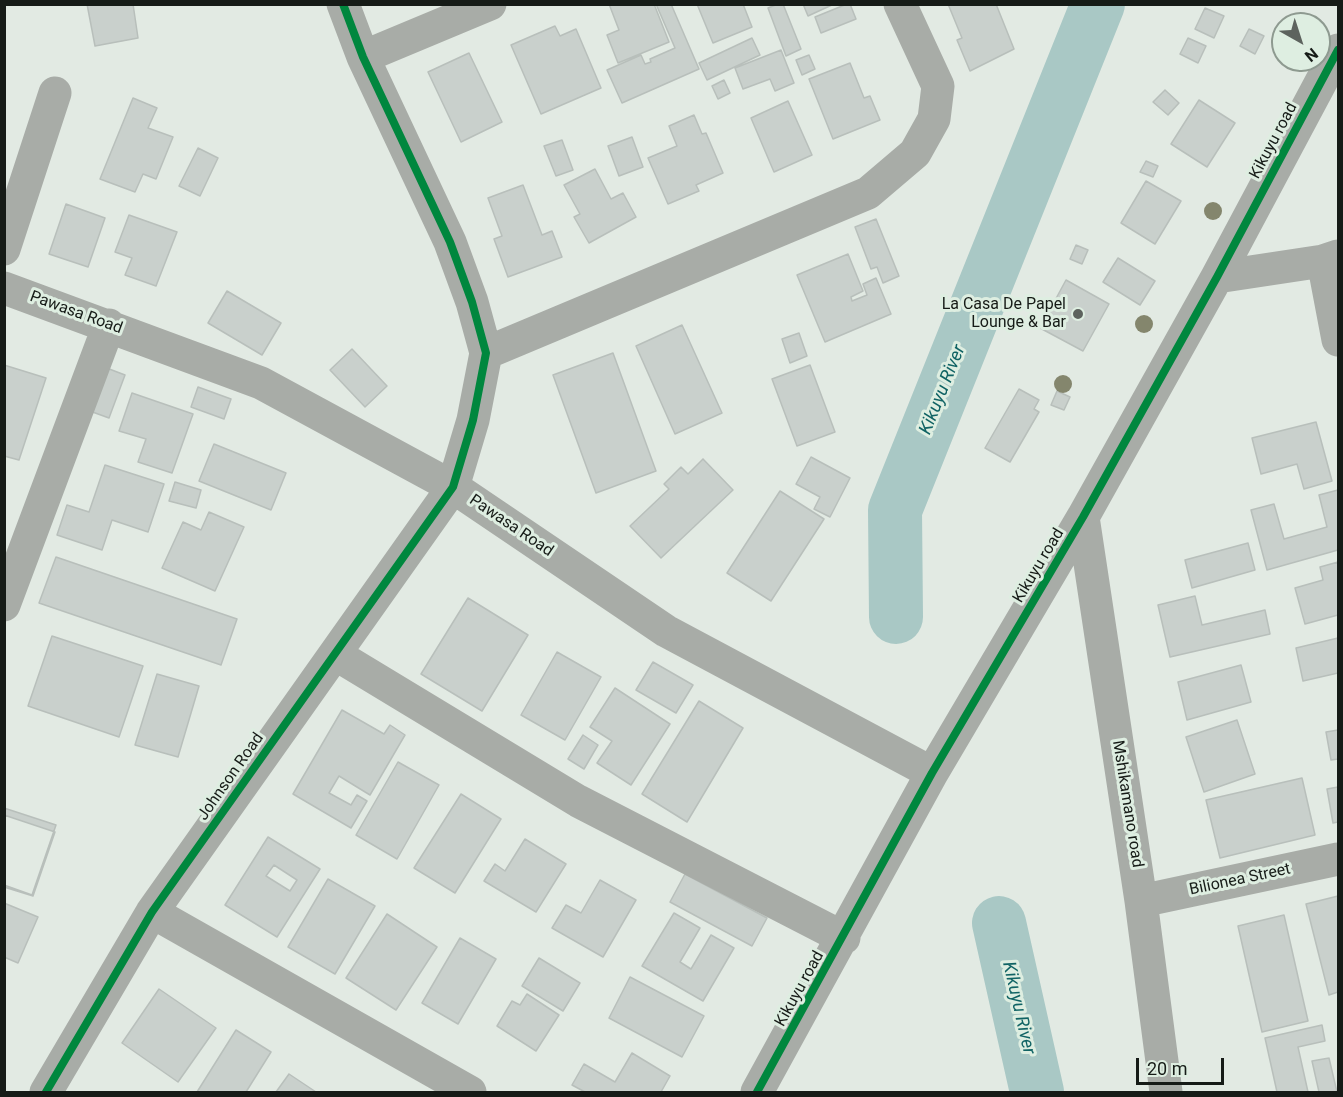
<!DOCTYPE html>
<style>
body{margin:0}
#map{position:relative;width:1343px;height:1097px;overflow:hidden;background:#e2eae3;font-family:Roboto,sans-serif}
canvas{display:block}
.frame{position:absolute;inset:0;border:6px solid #161b17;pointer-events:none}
.north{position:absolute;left:1271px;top:12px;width:60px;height:60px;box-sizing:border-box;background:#deeee1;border:2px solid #8e9a90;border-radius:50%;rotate:141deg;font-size:16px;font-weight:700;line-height:24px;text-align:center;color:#161b17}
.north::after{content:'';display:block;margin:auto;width:21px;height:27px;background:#5d635e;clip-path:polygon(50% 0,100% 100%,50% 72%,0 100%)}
.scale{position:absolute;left:1136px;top:1058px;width:88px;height:27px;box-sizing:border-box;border:3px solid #161b17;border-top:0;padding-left:8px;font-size:18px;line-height:21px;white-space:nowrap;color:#161b17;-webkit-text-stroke:4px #deeee1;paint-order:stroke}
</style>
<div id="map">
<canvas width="1343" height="1097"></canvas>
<div class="frame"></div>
<div class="north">N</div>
<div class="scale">20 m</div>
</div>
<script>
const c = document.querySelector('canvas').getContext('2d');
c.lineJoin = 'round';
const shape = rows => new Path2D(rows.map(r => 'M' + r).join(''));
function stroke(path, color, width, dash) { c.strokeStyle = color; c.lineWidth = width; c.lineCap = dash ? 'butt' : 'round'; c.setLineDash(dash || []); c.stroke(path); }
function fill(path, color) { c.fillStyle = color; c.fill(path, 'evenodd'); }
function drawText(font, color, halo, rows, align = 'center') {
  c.font = font + ' Roboto,sans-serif'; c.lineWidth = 6; c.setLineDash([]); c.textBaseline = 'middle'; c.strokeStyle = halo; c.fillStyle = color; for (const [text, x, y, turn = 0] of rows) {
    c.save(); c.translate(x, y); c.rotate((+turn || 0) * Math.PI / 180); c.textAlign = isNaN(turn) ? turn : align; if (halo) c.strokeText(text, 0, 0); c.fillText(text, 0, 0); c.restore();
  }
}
const river = shape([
 [896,617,895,510,1098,4],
 [999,923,1037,1092]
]);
const building = shape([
 [87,4,133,4,138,38,95,46,87,4],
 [609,4,654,4,669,42,618,63,607,35,619,30,609,4],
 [656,4,671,4,699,69,622,103,607,70,641,55,645,64,651,62,650,59,675,48,656,4],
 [697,4,743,4,752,27,713,43,697,4],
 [778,4,783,4,801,49,786,56,768,8,778,4],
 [803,4,834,4,808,16,803,4],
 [847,4,850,4,856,19,821,33,815,17,847,4],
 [948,4,996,4,1014,49,970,71,957,40,962,38,948,4],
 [1205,8,1224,16,1214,38,1195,29,1205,8],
 [555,26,560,36,576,29,601,88,541,114,511,45,555,26],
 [1249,29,1264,36,1255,54,1240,46,1249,29],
 [752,38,760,55,707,80,699,63,752,38],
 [1188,38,1206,46,1198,63,1180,54,1188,38],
 [781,50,794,83,775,91,770,79,743,89,735,68,781,50],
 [469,53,502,122,461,142,428,72,469,53],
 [809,55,815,69,802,75,796,60,809,55],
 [850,63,864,98,870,96,880,120,833,139,809,79,850,63],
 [724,80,730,93,718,99,712,86,724,80],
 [1165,90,1179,103,1168,115,1153,102,1165,90],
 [133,98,157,108,148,128,173,137,156,179,143,174,135,192,100,179,133,98],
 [1199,100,1235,123,1207,167,1171,144,1199,100],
 [788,101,812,155,774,172,751,118,788,101],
 [694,115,702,134,706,133,723,173,696,185,699,191,668,204,648,158,677,146,669,126,694,115],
 [632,137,643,167,619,176,608,146,632,137],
 [562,140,573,170,556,176,544,146,562,140],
 [198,148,218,158,200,196,179,186,198,148],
 [1146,161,1158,166,1153,177,1140,172,1146,161],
 [595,169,611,199,623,193,636,217,589,243,574,217,580,214,564,185,595,169],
 [1146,181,1181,201,1155,244,1121,223,1146,181],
 [523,185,542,235,552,231,562,257,508,277,494,239,502,236,488,198,523,185],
 [66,204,105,218,88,267,49,254,66,204],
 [129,215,177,232,156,286,125,275,132,258,115,252,129,215],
 [876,219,899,276,883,283,877,267,871,269,855,227,876,219],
 [1076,245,1088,250,1082,264,1070,259,1076,245],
 [848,254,863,291,851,297,852,301,867,295,863,284,876,278,891,314,825,342,797,275,848,254],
 [1118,258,1155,281,1140,305,1103,282,1118,258],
 [1066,280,1109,304,1083,351,1040,328,1066,280],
 [227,291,281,323,262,355,208,323,227,291],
 [682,325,722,413,675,434,636,346,682,325],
 [799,333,807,356,790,363,782,339,799,333],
 [352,349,387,386,365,407,330,370,352,349],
 [613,353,656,471,596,493,553,375,613,353],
 [4,365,46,378,19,460,4,456,4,365],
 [810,365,835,432,797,446,772,379,810,365],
 [104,367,125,375,109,418,87,410,104,367],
 [198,387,231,399,224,419,191,407,198,387],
 [1019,389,1039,400,1034,409,1039,412,1010,462,985,448,1019,389],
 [1057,391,1070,397,1064,410,1051,405,1057,391],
 [132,393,193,414,172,473,138,462,146,439,119,431,132,393],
 [1316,422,1332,481,1304,489,1297,464,1261,474,1252,438,1316,422],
 [214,444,286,473,271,510,199,481,214,444],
 [811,457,850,478,830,517,814,509,820,497,796,484,811,457],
 [703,459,733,490,661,558,630,526,669,489,664,484,681,467,688,474,703,459],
 [105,465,164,484,148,532,112,520,102,550,57,535,67,505,89,512,105,465],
 [175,482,201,490,196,508,169,501,175,482],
 [1338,490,1338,550,1267,570,1251,510,1274,504,1284,539,1327,527,1319,495,1338,490],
 [780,491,824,519,771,601,727,573,780,491],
 [209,512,244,527,215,591,162,568,183,522,201,530,209,512],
 [1248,543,1255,570,1192,588,1185,560,1248,543],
 [56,557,237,619,221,665,39,603,56,557],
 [1338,562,1338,615,1305,624,1295,588,1323,580,1320,567,1338,562],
 [1195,596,1202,625,1265,610,1270,634,1170,657,1158,605,1195,596],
 [468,598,528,635,482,711,421,674,468,598],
 [52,636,143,666,119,737,28,706,52,636],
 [1338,638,1338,673,1303,681,1296,648,1338,638],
 [557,652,601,677,565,740,521,715,557,652],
 [653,662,693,685,676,713,636,690,653,662],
 [1241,665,1251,702,1187,720,1178,682,1241,665],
 [157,674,199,686,178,757,135,745,157,674],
 [615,688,670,724,631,785,597,763,612,741,590,727,615,688],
 [699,701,743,728,687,822,642,794,699,701],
 [342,710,384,734,390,725,405,735,370,795,339,776,329,793,351,805,357,795,367,801,351,828,293,794,342,710],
 [1237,720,1255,774,1204,792,1186,737,1237,720],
 [1338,730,1338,759,1331,760,1326,732,1338,730],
 [583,735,598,745,584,769,568,759,583,735],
 [398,762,439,785,397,859,356,835,398,762],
 [1302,778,1315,835,1220,858,1206,800,1302,778],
 [1338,787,1338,822,1333,823,1327,789,1338,787],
 [461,794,501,819,455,893,414,868,461,794],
 [4,808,56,825,32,895,4,885,4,808],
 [4,815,55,832,33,896,4,887,4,815],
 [268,837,320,869,277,937,225,905,268,837],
 [274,865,297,880,290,891,266,876,274,865],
 [525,839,566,864,536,912,484,881,495,864,505,871,525,839],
 [685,874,767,918,752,946,670,902,685,874],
 [328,879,375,906,335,974,288,947,328,879],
 [600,880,636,900,603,957,552,928,566,905,581,913,600,880],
 [1338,896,1338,992,1329,995,1306,904,1338,896],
 [4,903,38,917,18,963,4,957,4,903],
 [674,913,700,928,680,962,691,969,711,935,734,948,703,1001,642,966,674,913],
 [387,914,437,947,396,1010,346,978,387,914],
 [1284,915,1308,1021,1262,1032,1238,926,1284,915],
 [460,938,496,959,458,1024,422,1003,460,938],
 [539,958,580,983,563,1011,522,986,539,958],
 [630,977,704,1016,682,1057,609,1018,630,977],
 [159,989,216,1028,178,1082,122,1043,159,989],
 [527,994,559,1015,536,1051,497,1026,512,1001,520,1005,527,994],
 [1322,1025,1325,1041,1298,1047,1308,1092,1277,1092,1265,1038,1322,1025],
 [236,1030,271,1052,246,1092,197,1092,236,1030],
 [632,1053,670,1076,661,1092,585,1092,572,1085,584,1064,615,1082,632,1053],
 [1329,1058,1337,1092,1319,1092,1312,1061,1329,1058],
 [289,1074,316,1092,276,1092,289,1074]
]);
const minor = shape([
 [363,57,490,4],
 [4,249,55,93],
 [1323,261,1338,340],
 [1217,277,1323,261,1338,256],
 [4,288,261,383,453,487,666,631,932,773],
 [486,353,868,193,915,153,934,119,938,86,900,4],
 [1083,517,1141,901,1166,1092],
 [4,605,109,325],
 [335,654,578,801,844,938],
 [1141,901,1338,859],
 [152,912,470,1092],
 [46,1092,152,912,453,487,473,420,486,353,472,302,450,242,363,57,343,4],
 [757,1092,932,773,1083,517,1217,277,1338,50]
]);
const cycleway = shape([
 [46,1092,152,912,453,487,473,420,486,353,472,302,450,242,363,57,343,4],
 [757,1092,932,773,1083,517,1217,277,1338,50]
]);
const trees = [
 [1213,211],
 [1144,324],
 [1063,384]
];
const markers = [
 [1078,314,6,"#5d635e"]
];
const streetNames = [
 ["Kikuyu road",1274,141,-62],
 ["Pawasa Road",76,313,20],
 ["Pawasa Road",511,526,34],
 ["Kikuyu road",1039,566,-59],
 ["Johnson Road",231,777,-55],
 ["Mshikamano road",1127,804,81],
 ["Bilionea Street",1240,880,-12],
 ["Kikuyu road",800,989,-61]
];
const poiNames = [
 ["La Casa De Papel",1066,305],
 ["Lounge & Bar",1066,323]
];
const waterNames = [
 ["Kikuyu River",943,390,-68],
 ["Kikuyu River",1018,1008,77]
];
stroke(river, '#a9c8c5', 54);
fill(building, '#c9d0cc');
stroke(building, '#b8bfbb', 1.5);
stroke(minor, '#a8aca7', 33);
stroke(cycleway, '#00873e', 8);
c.fillStyle = '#84866d';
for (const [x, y] of trees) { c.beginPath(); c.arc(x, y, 9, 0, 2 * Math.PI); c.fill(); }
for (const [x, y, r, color] of markers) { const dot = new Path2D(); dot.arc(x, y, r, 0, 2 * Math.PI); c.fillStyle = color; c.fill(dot); stroke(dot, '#deeee1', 2); }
drawText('16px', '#161b17', '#deeee1', streetNames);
drawText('16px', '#161b17', '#deeee1', poiNames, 'right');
drawText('italic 18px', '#106364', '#deeee1', waterNames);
</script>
